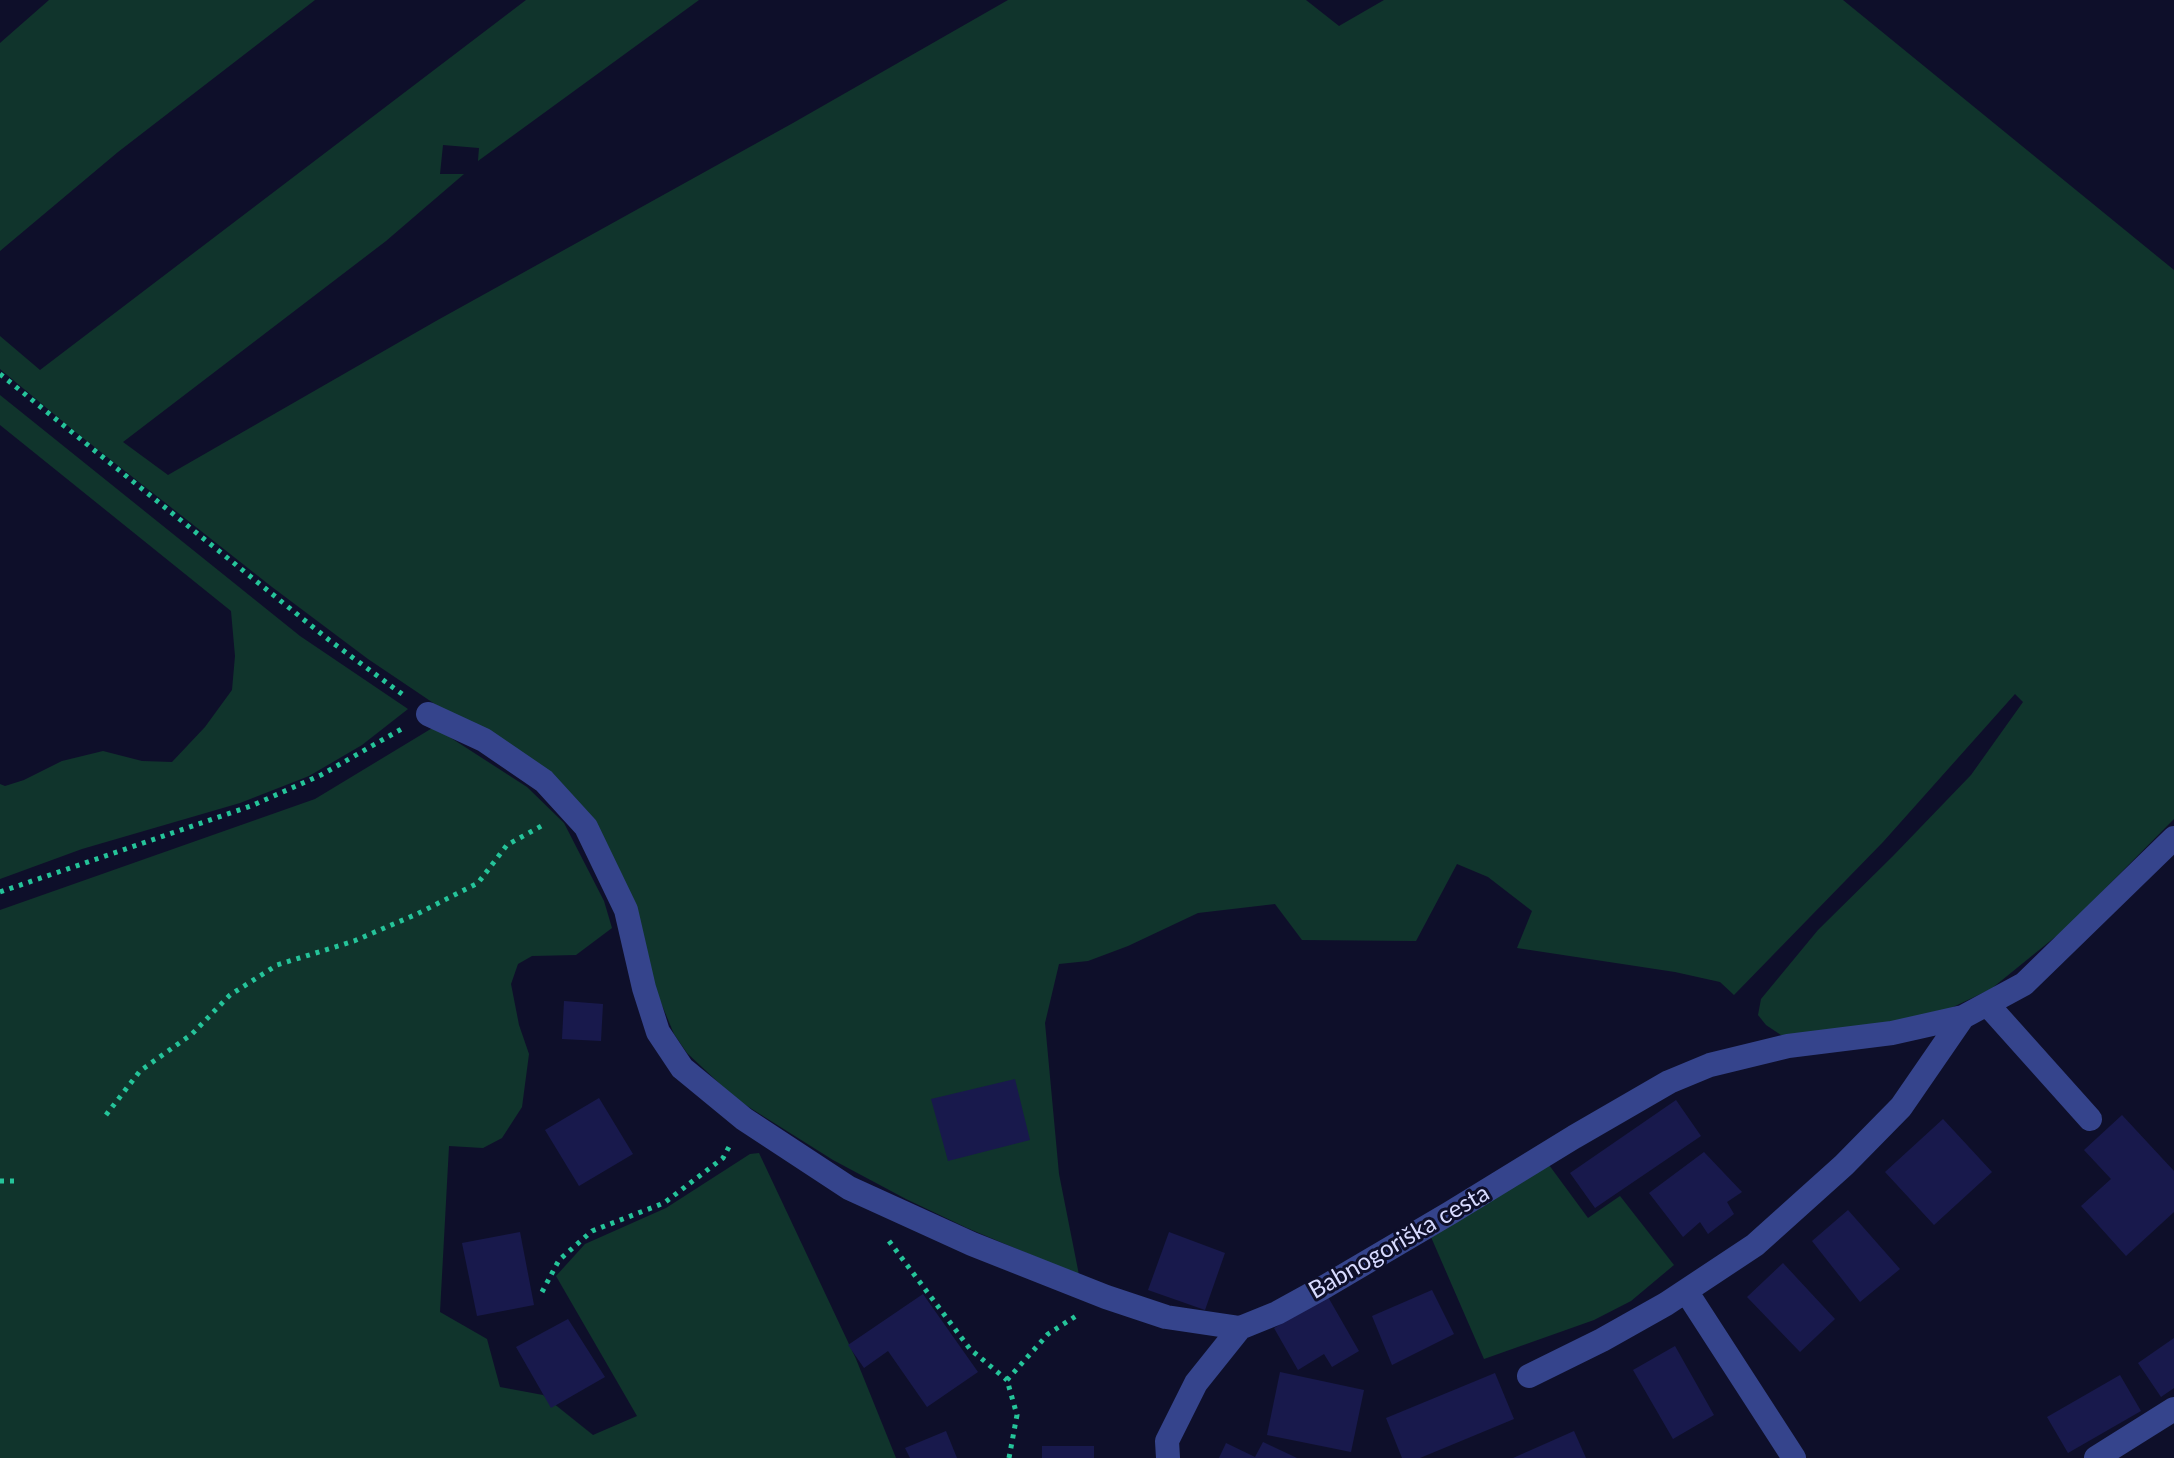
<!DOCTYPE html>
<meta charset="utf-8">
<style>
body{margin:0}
canvas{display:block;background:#0e0f2a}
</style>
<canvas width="2174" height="1458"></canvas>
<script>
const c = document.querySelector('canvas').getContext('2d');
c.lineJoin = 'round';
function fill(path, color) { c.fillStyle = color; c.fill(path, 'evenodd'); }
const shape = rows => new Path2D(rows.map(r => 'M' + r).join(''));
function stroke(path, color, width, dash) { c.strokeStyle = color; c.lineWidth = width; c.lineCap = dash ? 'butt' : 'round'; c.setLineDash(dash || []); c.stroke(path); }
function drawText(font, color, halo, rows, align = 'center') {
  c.font = font + ' Lato,sans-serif'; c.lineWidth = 6; c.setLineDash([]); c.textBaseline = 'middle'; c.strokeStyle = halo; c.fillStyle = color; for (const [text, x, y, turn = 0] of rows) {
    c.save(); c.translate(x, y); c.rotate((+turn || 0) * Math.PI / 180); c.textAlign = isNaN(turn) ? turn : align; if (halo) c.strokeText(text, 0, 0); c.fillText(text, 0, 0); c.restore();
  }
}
const green = shape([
 [49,0,315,0,118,152,0,251,0,43],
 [526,0,699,0,478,161,479,148,443,145,440,174,464,174,386,241,123,442,168,475,436,321,793,123,1008,0,1306,0,1339,26,1384,0,1843,0,2174,270,2174,819,2065,929,1991,989,1951,1008,1907,1021,1796,1037,1781,1035,1766,1025,1758,1015,1761,999,1818,930,1893,856,1971,775,2023,702,2015,694,1883,842,1734,995,1720,982,1675,972,1517,948,1532,911,1488,877,1457,864,1416,941,1302,940,1275,904,1198,913,1128,946,1088,961,1059,964,1045,1023,1059,1174,1079,1275,967,1228,906,1199,833,1160,736,1099,687,1053,674,1034,592,837,469,727,368,659,272,587,73,430,0,369,0,336,40,370],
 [0,395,300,636,408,709,362,745,309,776,240,803,82,849,0,879,0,784,5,786,24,780,62,761,103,751,142,761,172,762,205,727,232,690,235,656,231,611,0,425],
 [434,727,527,787,564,823,604,901,612,928,576,955,532,956,518,964,511,984,519,1025,529,1054,522,1107,502,1138,483,1148,449,1146,440,1312,487,1339,500,1387,543,1395,593,1435,637,1416,556,1276,585,1244,666,1208,750,1154,759,1153,856,1359,896,1458,0,1458,0,910,315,799],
 [1549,1165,1588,1218,1620,1196,1674,1265,1631,1301,1594,1320,1484,1359,1431,1237]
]);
const building = shape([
 [564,1001,603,1004,601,1041,562,1039],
 [1015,1079,1030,1140,948,1161,931,1099],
 [599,1098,633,1154,579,1186,545,1130],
 [1676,1100,1701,1136,1595,1208,1570,1173],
 [2122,1115,2174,1171,2174,1212,2126,1256,2081,1206,2111,1179,2084,1150],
 [1943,1119,1992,1172,1934,1225,1885,1172],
 [1704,1152,1742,1192,1727,1202,1734,1214,1708,1234,1700,1222,1683,1237,1649,1193],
 [1848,1210,1900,1269,1860,1302,1812,1241],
 [520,1232,534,1305,477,1316,462,1243],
 [1169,1232,1225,1253,1205,1310,1148,1290],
 [1783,1263,1835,1319,1800,1352,1747,1297],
 [1432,1290,1454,1334,1392,1365,1372,1316],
 [923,1294,978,1372,927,1407,888,1351,864,1368,848,1345],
 [1328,1297,1359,1351,1332,1367,1324,1354,1298,1370,1274,1328],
 [568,1319,605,1377,551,1408,516,1347],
 [2174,1338,2174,1388,2161,1397,2138,1363],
 [1675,1346,1714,1415,1673,1439,1633,1370],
 [1280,1372,1364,1390,1351,1452,1267,1435],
 [1495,1373,1514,1419,1420,1458,1402,1458,1386,1418],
 [2120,1375,2141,1411,2068,1453,2047,1417],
 [946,1431,957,1458,910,1458,905,1448],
 [1574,1431,1586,1458,1513,1458],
 [1263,1442,1297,1458,1219,1458,1226,1443,1255,1457],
 [1042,1446,1094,1446,1094,1458,1042,1458]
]);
const path = shape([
 [0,374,329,640,406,697],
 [0,892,251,806,321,775,405,727],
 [106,1115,140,1071,192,1034,230,995,277,965,354,941,417,914,478,883,507,845,545,824],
 [0,1181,15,1181],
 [889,1241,970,1349,1007,1380],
 [542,1292,559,1260,592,1231,664,1203,723,1158,730,1145],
 [1009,1458,1017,1415,1007,1380,1048,1334,1076,1316]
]);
const minor = shape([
 [428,714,484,740,544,781,586,827,626,910,644,988,658,1032,682,1068,744,1119,849,1188,972,1244,1106,1297,1166,1317,1240,1328,1277,1313,1326,1286,1450,1213,1574,1137,1669,1082,1710,1065,1788,1046,1892,1033,1963,1017,2024,984,2174,838],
 [1987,1004,2090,1119],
 [1686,1291,1794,1458],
 [1529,1376,1602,1340,1666,1304,1755,1245,1844,1165,1901,1107,1963,1017],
 [1168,1458,1167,1441,1196,1383,1240,1328],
 [2096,1458,2174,1409]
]);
const streetNames = [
 ["Babnogoriška cesta",1399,1242,-30]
];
fill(green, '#10342c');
fill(building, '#18194c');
stroke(path, '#25c49a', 5, [4, 6]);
stroke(minor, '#35448c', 24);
drawText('24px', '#d7daff', '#0e0f2a', streetNames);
</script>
